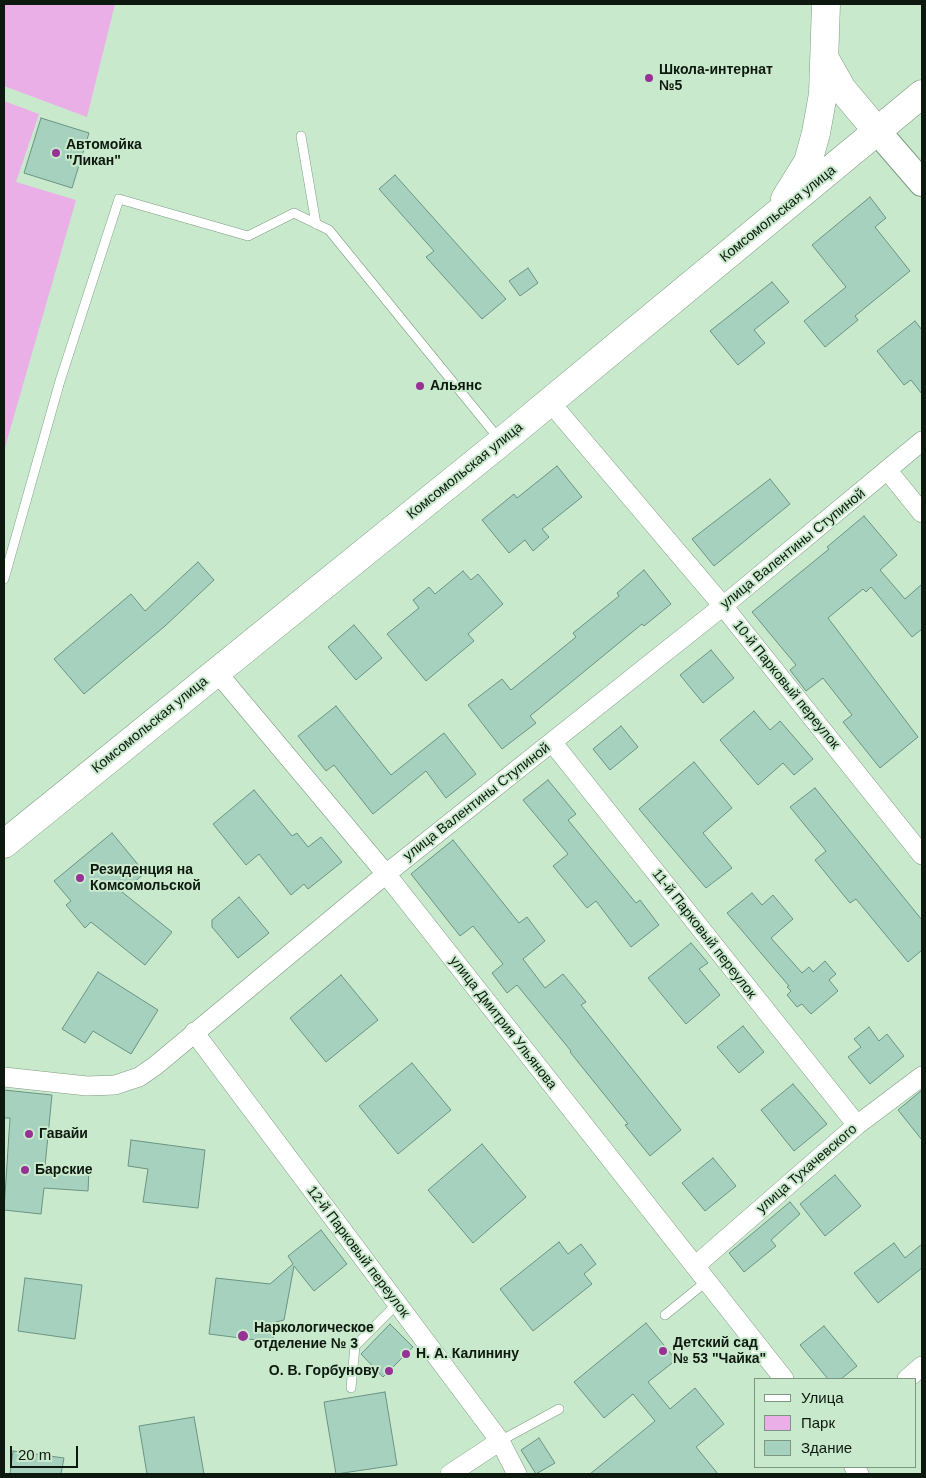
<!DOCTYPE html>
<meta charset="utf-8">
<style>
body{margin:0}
#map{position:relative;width:926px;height:1478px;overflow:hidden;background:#c9e9cc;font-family:Helvetica,sans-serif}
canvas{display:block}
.frame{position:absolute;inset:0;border:5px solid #0d190f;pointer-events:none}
.legend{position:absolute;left:754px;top:1378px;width:162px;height:90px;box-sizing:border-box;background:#c9e9cc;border:1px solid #7e9680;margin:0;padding:6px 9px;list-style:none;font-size:15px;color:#0d190f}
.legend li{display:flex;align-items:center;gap:10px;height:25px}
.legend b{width:25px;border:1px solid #7e9680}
.scale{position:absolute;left:10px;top:1446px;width:68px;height:22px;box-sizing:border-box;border:2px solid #0d190f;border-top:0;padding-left:6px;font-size:15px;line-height:18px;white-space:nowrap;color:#0d190f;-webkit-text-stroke:4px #c9e9cc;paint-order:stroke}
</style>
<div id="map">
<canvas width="926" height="1478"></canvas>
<div class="frame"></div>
<ul class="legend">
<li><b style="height:6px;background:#fff"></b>Улица</li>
<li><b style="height:14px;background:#ebafe8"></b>Парк</li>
<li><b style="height:14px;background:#a6d1bf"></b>Здание</li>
</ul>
<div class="scale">20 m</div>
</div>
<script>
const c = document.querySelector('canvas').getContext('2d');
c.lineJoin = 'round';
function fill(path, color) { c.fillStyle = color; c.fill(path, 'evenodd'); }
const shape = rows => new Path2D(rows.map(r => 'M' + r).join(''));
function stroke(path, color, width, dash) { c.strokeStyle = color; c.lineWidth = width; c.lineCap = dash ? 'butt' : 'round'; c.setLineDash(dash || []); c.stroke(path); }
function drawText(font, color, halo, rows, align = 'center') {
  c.font = font + ' Helvetica,sans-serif'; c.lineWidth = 4; c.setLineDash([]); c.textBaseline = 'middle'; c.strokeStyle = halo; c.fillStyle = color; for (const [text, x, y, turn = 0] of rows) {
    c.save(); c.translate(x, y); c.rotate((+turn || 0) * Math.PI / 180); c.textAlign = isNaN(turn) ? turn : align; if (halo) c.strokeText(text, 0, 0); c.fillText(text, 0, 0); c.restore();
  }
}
const green = shape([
 [4,4,115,4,87,117,4,86],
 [4,101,39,114,16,182,76,200,4,451]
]);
const building = shape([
 [41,118,89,133,72,188,24,173,41,118],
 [395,175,506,299,482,319,426,257,434,251,379,189,395,175],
 [870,197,886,218,875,227,910,271,855,316,858,320,825,347,804,321,846,287,812,245,870,197],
 [528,268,538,283,520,296,509,281,528,268],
 [772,282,789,302,754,330,765,343,738,365,710,331,772,282],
 [915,321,922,330,922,394,911,380,904,385,877,351,915,321],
 [557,466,582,497,542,529,549,537,533,551,525,540,509,553,482,520,514,494,517,498,557,466],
 [770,479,790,504,714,566,692,539,770,479],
 [864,516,897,555,880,570,905,599,922,584,922,629,912,637,871,587,866,592,863,589,828,618,918,737,880,768,843,722,852,715,823,678,806,691,790,670,796,665,752,612,829,549,827,547,864,516],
 [198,562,214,580,165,626,84,694,54,659,131,594,145,611,198,562],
 [644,570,671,604,644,626,642,624,530,716,536,723,502,749,468,705,502,679,511,690,576,637,573,633,619,596,617,593,644,570],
 [463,571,471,580,478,574,503,604,468,634,474,641,426,681,387,634,419,608,413,600,429,587,435,594,463,571],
 [354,625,382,658,356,680,328,647,354,625],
 [711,650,734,678,703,703,680,675,711,650],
 [336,706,391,775,444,733,476,774,446,798,426,771,373,814,334,765,326,771,298,736,336,706],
 [754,711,770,730,780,721,813,759,794,775,783,763,758,785,720,740,754,711],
 [621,726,638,747,610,770,593,749,621,726],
 [694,762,732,808,703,833,732,868,706,888,639,809,694,762],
 [548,780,576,814,568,820,636,903,640,900,659,925,631,947,596,901,587,908,553,866,568,854,523,800,548,780],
 [815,788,922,920,922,950,908,962,856,899,850,903,815,860,826,851,790,807,815,788],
 [254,790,292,836,297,833,308,847,321,837,342,862,308,889,304,884,291,895,259,854,246,865,213,824,254,790],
 [112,833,145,873,122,892,172,932,145,965,91,922,85,928,66,905,71,901,54,881,112,833],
 [453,840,519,923,527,917,545,941,523,959,545,988,563,974,586,1002,581,1005,681,1130,650,1156,625,1125,628,1124,570,1052,571,1051,517,985,507,993,492,973,503,964,473,926,460,936,411,874,453,840],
 [752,893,762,905,773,895,793,919,771,938,802,973,809,967,813,972,825,961,836,974,829,980,838,991,811,1014,802,1004,797,1007,787,995,791,991,787,987,789,986,727,913,752,893],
 [239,897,269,933,238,958,212,927,212,920,239,897],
 [691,943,708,963,699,969,720,995,686,1024,648,978,691,943],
 [98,972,158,1010,131,1054,93,1031,85,1043,62,1029,98,972],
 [341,975,378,1020,326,1062,290,1018,341,975],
 [743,1026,764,1052,739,1073,717,1047,743,1026],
 [869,1027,879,1041,887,1034,904,1056,870,1084,848,1057,861,1047,854,1039,869,1027],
 [412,1063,451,1110,398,1154,359,1106,412,1063],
 [793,1084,827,1124,794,1151,761,1110,793,1084],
 [4,1090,52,1095,45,1166,89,1170,88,1191,44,1188,41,1214,4,1210,10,1118,4,1118,4,1090],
 [922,1090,922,1140,898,1110,922,1090],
 [131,1140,205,1150,198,1208,143,1202,148,1169,128,1166,131,1140],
 [482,1144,526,1197,473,1243,428,1190,482,1144],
 [713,1158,736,1186,705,1211,682,1183,713,1158],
 [835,1175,861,1206,825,1236,800,1204,835,1175],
 [790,1202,800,1214,771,1240,776,1246,744,1272,729,1253,790,1202],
 [321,1230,347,1264,314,1291,294,1266,284,1320,276,1322,272,1342,209,1334,216,1278,270,1284,293,1264,288,1256,321,1230],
 [559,1242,568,1254,581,1244,596,1264,584,1274,592,1284,533,1331,500,1289,559,1242],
 [894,1243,905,1258,922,1244,922,1268,878,1303,854,1273,894,1243],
 [25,1278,82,1285,75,1339,18,1331,25,1278],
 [646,1323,676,1360,648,1382,670,1409,695,1388,724,1424,696,1447,718,1474,590,1474,655,1421,633,1394,604,1418,574,1382,646,1323],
 [390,1324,413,1347,383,1377,361,1354,390,1324],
 [824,1326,857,1366,841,1379,828,1379,800,1345,824,1326],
 [385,1392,397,1465,336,1474,324,1402,385,1392],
 [194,1417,204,1474,147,1474,139,1426,194,1417],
 [539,1438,555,1463,536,1474,521,1450,539,1438],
 [13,1451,64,1458,61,1474,10,1474,13,1451]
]);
const lane = shape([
 [301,136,316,224],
 [4,579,60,381,119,199,248,236,294,213,329,230,500,440],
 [665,1315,707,1281],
 [351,1388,355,1346,397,1304],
 [500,1441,559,1409]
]);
const street = shape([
 [550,402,723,606,922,855],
 [888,471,922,513],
 [216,671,386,874,784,1379],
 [552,742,857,1125],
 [194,1032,500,1441,517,1474],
 [4,1077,87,1086,115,1085,139,1077,155,1066,386,874,723,606,922,441],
 [695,1266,857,1125,922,1076],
 [907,1379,922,1366],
 [854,1467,859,1474],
 [450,1474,500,1441]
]);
const secondary = shape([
 [878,132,922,183]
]);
const primary = shape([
 [825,59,842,89,878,132],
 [785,199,808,162,816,133,823,94,826,4],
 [4,844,501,442,922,94]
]);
const markers = [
 [649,78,5,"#973195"],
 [56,153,5,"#973195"],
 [420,386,5,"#973195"],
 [80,878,5,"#973195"],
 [29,1134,5,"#973195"],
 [25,1170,5,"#973195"],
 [243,1336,6,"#973195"],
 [663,1351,5,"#973195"],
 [406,1354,5,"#973195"],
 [389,1371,5,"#973195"]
];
const poiNames = [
 ["Школа-интернат",659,70],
 ["№5",659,86],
 ["Автомойка",66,145],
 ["\"Ликан\"",66,161],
 ["Альянс",430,386],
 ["Резиденция на",90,870],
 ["Комсомольской",90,886],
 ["Гавайи",39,1134],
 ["Барские",35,1170],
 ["Наркологическое",254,1328],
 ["отделение № 3",254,1344],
 ["Детский сад",673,1343],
 ["№ 53 \"Чайка\"",673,1359],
 ["Н. А. Калинину",416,1354],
 ["О. В. Горбунову",379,1371,"right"]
];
const streetNames = [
 ["Комсомольская улица",778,214,-39],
 ["Комсомольская улица",465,471,-39],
 ["улица Валентины Ступиной",793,549,-39],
 ["10-й Парковый переулок",786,685,51],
 ["Комсомольская улица",150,725,-39],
 ["улица Валентины Ступиной",477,802,-38],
 ["11-й Парковый переулок",704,934,52],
 ["улица Дмитрия Ульянова",503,1023,52],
 ["улица Тухачевского",807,1169,-41],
 ["12-й Парковый переулок",358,1252,53]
];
fill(green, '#ebafe8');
fill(building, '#a6d1bf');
stroke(building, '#6a9383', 1);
stroke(lane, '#7d9b81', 10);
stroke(street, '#7d9b81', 20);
stroke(secondary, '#7d9b81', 28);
stroke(primary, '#7d9b81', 29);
stroke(lane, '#fff', 9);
stroke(street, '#fff', 19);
stroke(secondary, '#fff', 26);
stroke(primary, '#fff', 28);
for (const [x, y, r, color] of markers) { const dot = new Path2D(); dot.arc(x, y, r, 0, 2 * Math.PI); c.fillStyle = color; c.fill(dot); stroke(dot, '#c9e9cc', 2); }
drawText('bold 14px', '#0d190f', '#c9e9cc', poiNames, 'left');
drawText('14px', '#0d190f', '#c9e9cc', streetNames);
</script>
